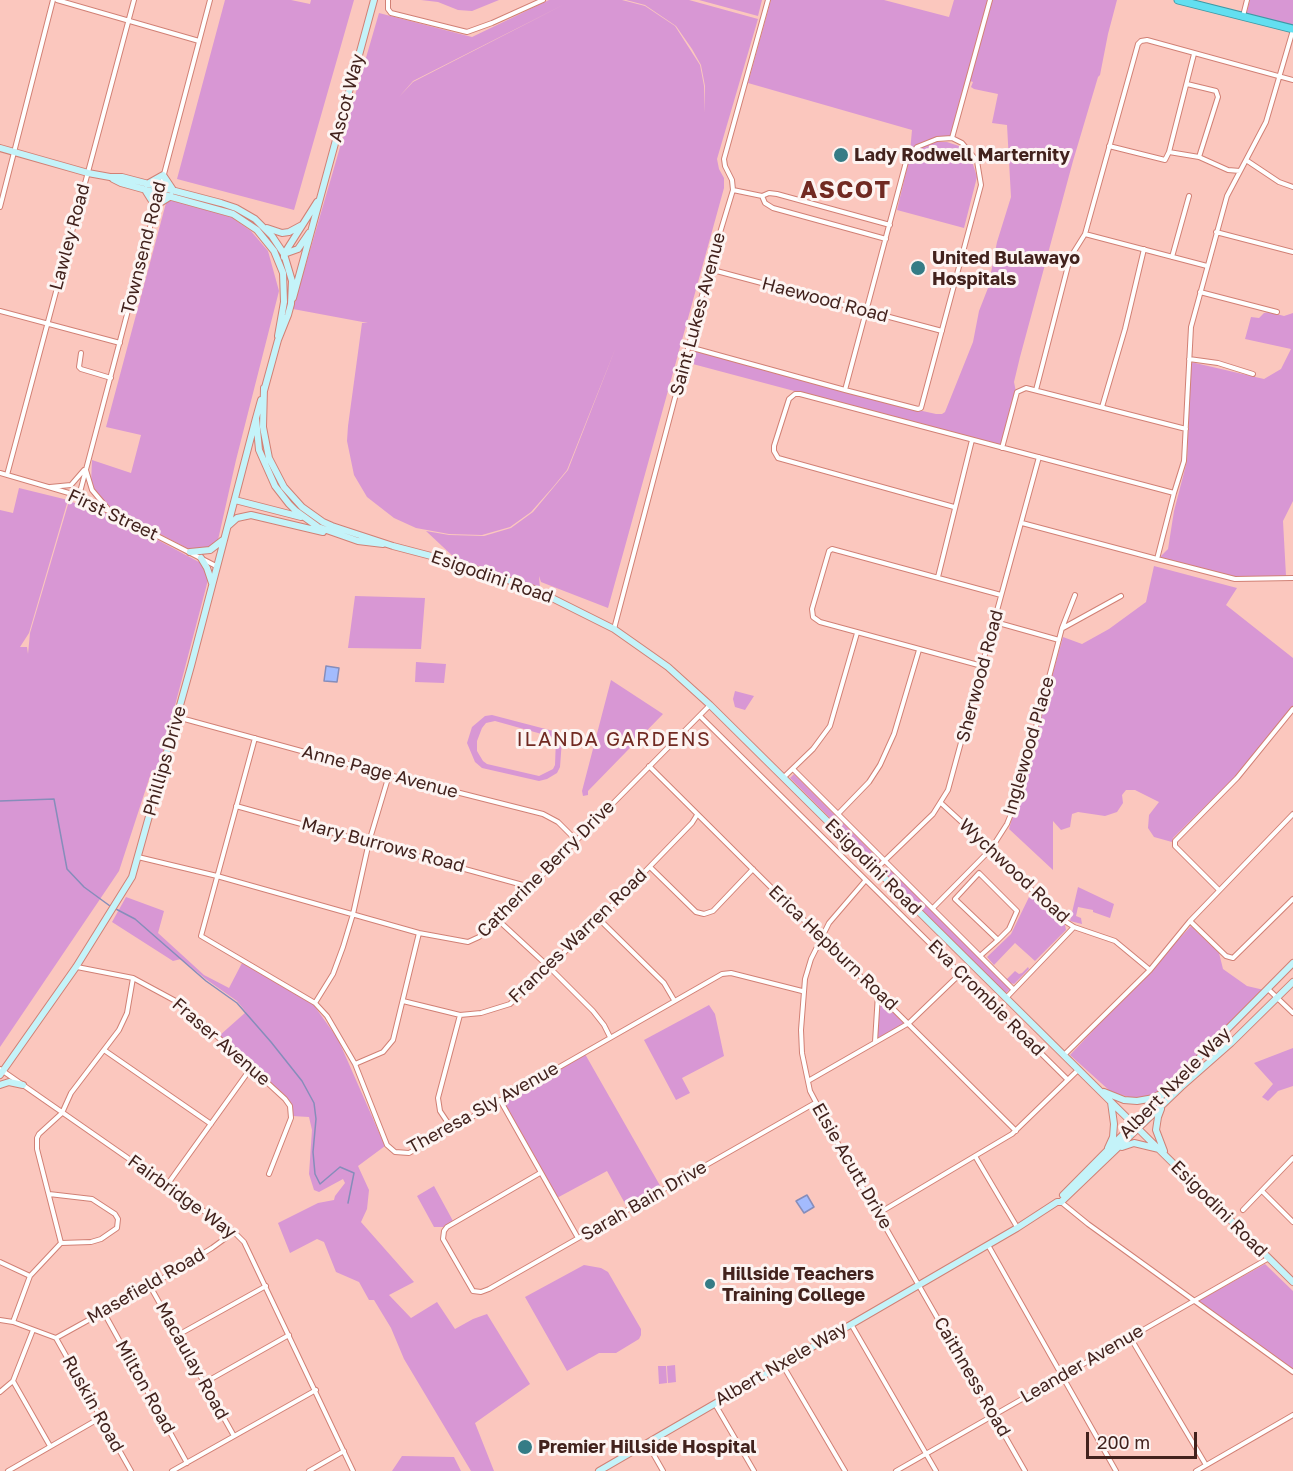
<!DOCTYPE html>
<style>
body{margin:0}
#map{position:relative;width:1293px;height:1471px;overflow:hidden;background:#fbc7be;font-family:"Golos Text",sans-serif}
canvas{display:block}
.scale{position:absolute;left:1086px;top:1432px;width:111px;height:27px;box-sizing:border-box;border:3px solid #42221d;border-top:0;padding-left:8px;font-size:18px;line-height:21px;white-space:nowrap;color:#42221d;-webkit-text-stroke:4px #fdf4f2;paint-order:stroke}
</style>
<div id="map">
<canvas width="1293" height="1471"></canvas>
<div class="scale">200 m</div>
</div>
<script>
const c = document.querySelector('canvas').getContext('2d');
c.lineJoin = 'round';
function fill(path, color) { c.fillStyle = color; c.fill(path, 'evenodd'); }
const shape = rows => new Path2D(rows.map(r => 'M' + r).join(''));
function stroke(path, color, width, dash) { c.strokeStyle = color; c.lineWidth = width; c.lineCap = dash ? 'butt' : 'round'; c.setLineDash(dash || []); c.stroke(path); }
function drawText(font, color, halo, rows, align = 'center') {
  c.font = font + ' "Golos Text",sans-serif'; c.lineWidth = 6; c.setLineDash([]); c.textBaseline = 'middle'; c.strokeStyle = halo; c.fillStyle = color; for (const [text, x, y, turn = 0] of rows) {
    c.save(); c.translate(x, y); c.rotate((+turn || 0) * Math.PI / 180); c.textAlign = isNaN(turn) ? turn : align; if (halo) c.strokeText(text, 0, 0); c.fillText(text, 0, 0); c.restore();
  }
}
const green = shape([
 [225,0,291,0,310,4,311,0,354,0,294,210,177,179],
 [421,0,499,0,472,11,458,10,438,2],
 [549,0,622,0,645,6,675,26,700,65,704,86,704,113,705,86,701,65,692,49,676,26,645,5,626,0,689,0,758,19,717,159,719,169,724,178,724,188,608,608,541,582,539,576,540,588,458,561,426,531,449,535,484,536,511,528,533,512,568,470,616,347,567,470,553,487,531,512,510,527,482,535,449,534,416,528,394,518,367,497,354,475,347,441,348,426,362,323,368,323,293,309,379,13,472,37],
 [565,4,413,82,399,97,413,81],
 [699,0,762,0,758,16],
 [771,0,884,0,949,17,954,0,989,0,950,137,927,140,917,146,910,152,912,130,748,83],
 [992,0,1117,0,1108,34,1100,75,1098,77,1073,161,1020,357,1014,382,1016,392,1001,446,689,363,692,349,918,410,936,414,942,414,945,412,973,342,979,311,988,288,997,242,1011,197,1007,125,992,123,998,94,974,89,971,87,973,82,970,81],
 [1250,0,1293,0,1293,28,1246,15],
 [935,142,947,142,959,146,971,158,977,177,964,228,897,210,908,164,915,153,924,146],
 [170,199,231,217,251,231,268,251,279,291,236,460,218,540,207,549,187,548,110,508,92,490,91,483,92,460,131,473,141,435,106,427,166,203],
 [1269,312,1284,316,1293,313,1293,501,1283,521,1286,576,1234,577,1160,557,1168,549,1174,511,1187,461,1191,362,1264,379,1281,369,1291,349,1245,339,1251,317,1259,318,1264,313],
 [19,488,68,500,29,633,20,647,27,647,28,654,30,633,69,501,109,514,199,562,205,569,208,580,157,774,152,770,119,871,0,1047,0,510,13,513],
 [1154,566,1237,588,1226,605,1293,658,1293,706,1235,777,1173,838,1172,842,1154,837,1148,828,1149,815,1159,802,1135,790,1126,790,1122,795,1123,803,1117,812,1105,816,1078,812,1072,814,1070,827,1061,830,1053,821,1053,870,1009,829,1063,637,1082,644,1109,629,1146,602],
 [355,596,425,598,421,649,348,648],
 [416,662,446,664,444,683,415,682],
 [611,680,663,714,588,791,588,795,583,796,582,791],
 [735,691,754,696,745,710,735,707,733,699],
 [492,715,557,732,562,740,560,767,557,773,547,779,539,781,482,768,475,762,467,743,472,727,485,716],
 [495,721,556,738,555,765,553,769,539,776,487,764,483,761,477,751,477,741,482,728,486,723],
 [794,774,881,861,877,865,790,778],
 [888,867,1010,989,1006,993,883,871],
 [1078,887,1114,904,1110,918,1093,912,1093,910,1078,907,1076,916,1081,918,1082,924,1070,921],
 [1031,893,1065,925,1066,930,1035,961,1015,943,994,965,987,957,1011,934],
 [126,897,164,911,158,933,204,975,229,988,242,963,313,1004,338,1039,385,1146,358,1166,369,1190,367,1209,361,1222,414,1282,389,1295,411,1318,437,1302,455,1329,473,1319,487,1314,530,1384,475,1423,494,1471,471,1471,404,1359,391,1328,374,1300,369,1300,359,1282,336,1272,324,1242,317,1239,290,1253,278,1223,318,1203,334,1200,335,1196,345,1183,343,1179,319,1192,314,1190,309,1174,312,1130,309,1117,292,1116,291,1105,219,1036,246,1012,237,1001,207,980,181,959,173,961,112,922],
 [1191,926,1219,953,1223,969,1247,986,1264,990,1158,1093,1148,1098,1136,1099,1111,1092,1070,1055],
 [1028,967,1029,969,1014,984,1010,983,1003,977,1007,979,1015,971,1019,974,1022,973],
 [879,996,907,1022,877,1040],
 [709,1005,715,1014,724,1056,682,1078,690,1093,676,1100,644,1040],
 [1293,1048,1293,1086,1278,1091,1268,1101,1262,1097,1273,1084,1254,1063],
 [585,1054,662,1189,628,1209,607,1171,555,1199,504,1106,507,1099],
 [434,1186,453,1221,445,1227,434,1227,417,1196],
 [1265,1264,1293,1291,1293,1369,1199,1302,1200,1300],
 [584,1265,601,1268,608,1272,641,1329,641,1335,639,1339,616,1353,599,1353,567,1371,525,1297],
 [675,1365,676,1382,668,1383,667,1366],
 [658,1366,666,1366,667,1383,659,1384],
 [402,1456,454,1457,461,1471,392,1471]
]);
const water = shape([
 [326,666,339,668,337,682,324,681,326,666],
 [807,1195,814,1207,804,1213,796,1201,807,1195]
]);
const stream = shape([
 [0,801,54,799,67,869,84,887,110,906],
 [114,908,135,919,206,981,237,1003,271,1042,302,1081,314,1103,316,1119,313,1152,315,1174,320,1184,340,1167,354,1173,348,1203]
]);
const minor = shape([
 [57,0,199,41],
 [388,0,388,9,391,13,467,32,492,23,543,0],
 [1243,16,1247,0],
 [952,138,990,0],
 [1109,146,1165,160,1169,152,1194,54],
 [1169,152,1199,157,1218,97,1216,91,1187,84],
 [1199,157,1228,170,1240,171],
 [1246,160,1279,182,1293,187],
 [733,190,762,196,769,193,777,194,890,225],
 [762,196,765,203,773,208,886,239],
 [0,207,53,0],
 [1216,232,1293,252],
 [1085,234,1207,266],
 [1172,257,1189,196],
 [709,269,942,331],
 [1200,292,1277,312],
 [0,311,120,343],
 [689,347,845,390,918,409,921,408,981,185,977,161,962,143,952,138,937,139,917,147,906,162,845,390],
 [81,353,79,367,81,369,111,378],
 [1189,359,1218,363,1253,374],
 [1036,390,1070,258,1085,234,1138,44,1141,41,1147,40,1293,80],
 [1102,407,1125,329,1144,249],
 [1002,448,1017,392,1026,388,1186,429],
 [86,470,92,490,108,509],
 [0,473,79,496,216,566],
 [7,475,134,0],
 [50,487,71,485,84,470],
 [1174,493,1184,461,1191,327,1227,196,1266,122,1293,30],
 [79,496,210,0],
 [954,507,778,458,774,451,774,446,789,399,795,394,800,394,1174,493,1157,559,1022,523],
 [1157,559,1235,579,1293,578],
 [938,577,972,440],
 [995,622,1059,640],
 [1063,628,1121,596],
 [614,629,709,269,733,190,732,180,725,166,724,159,768,0],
 [982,666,820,622,813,617,812,609,829,551,832,549,1001,595],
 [700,716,1067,1079],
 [177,717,389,775,543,814,558,822,576,840],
 [255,738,201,936,315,1003,327,1016,355,1064,387,1145,395,1152,409,1153,722,974,731,973,802,991],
 [649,766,1016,1131],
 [793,769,1013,989],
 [784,777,813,749,830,726,857,633],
 [941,803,991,849,1060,918,1074,927,1115,941,1150,970],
 [236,806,530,887],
 [838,814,869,782,880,765,894,734,919,650],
 [138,857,217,876,419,933,468,942,479,937,498,920,710,705],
 [650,867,696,912,704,914,713,911,753,869],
 [876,869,933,814,948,790,1039,457],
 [865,881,829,923,811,959,805,979,801,1030,802,1053,810,1091,843,1153,1025,1471],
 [1219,890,1175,846,1175,841,1237,778,1293,709],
 [933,908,991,849,1007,824,1017,799,1062,628,1075,595],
 [599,919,664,983,674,1000],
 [498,920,550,968,593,1011,604,1025,610,1037],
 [1190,921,1226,956,1233,958,1293,899],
 [980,956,998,940,1009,929,1017,911,979,873,955,899,998,940],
 [77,967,133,978,183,1005,285,1099,290,1106,291,1118,269,1174],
 [1268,989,1293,1013],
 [1006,998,1074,927],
 [403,1001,460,1015,481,1013,510,1004,599,919,692,823,697,815],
 [315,1003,333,974,343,947,353,914,369,842,389,775],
 [875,1042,878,994],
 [104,1050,211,1124],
 [1064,1055,1150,970,1190,921,1293,814],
 [355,1064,383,1052,393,1040,419,933],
 [0,1069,234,1232,244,1242,353,1471],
 [808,1081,909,1023,960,974],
 [500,1100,578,1238],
 [452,1129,440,1111,438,1098,460,1015],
 [975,1156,1017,1227],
 [540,1173,447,1227,444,1231,443,1239,473,1291,481,1292,489,1289,815,1103],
 [167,1185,251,1068],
 [1262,1191,1293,1222],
 [49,1194,92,1199,115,1214,118,1219,117,1228,101,1239,91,1242,61,1243],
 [1061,1202,1088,1224,1293,1372],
 [1243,1210,1293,1158],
 [879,1213,1012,1134,1078,1070],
 [988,1245,1116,1471],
 [0,1262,30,1276],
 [150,1286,234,1436],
 [103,1311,187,1463],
 [0,1320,13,1322,56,1338],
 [13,1322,30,1276,61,1243,37,1149,37,1138,39,1134,62,1113,71,1093,119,1030,127,1013,133,978],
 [851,1324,936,1471],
 [178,1335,266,1286],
 [1130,1337,1206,1465],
 [56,1338,150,1286,212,1248,234,1232],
 [56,1338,131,1471],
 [782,1364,845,1471],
 [13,1381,50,1446],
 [204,1383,289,1335],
 [0,1392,13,1381,33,1330],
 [715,1404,754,1471],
 [647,1443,663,1471],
 [8,1471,100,1418],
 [172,1471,316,1390],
 [309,1471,344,1451],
 [896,1471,1269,1258],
 [1196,1471,1293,1415]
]);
const secondary = shape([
 [0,148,88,173,110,177,122,177,221,203,236,208,255,219,272,236,284,254,292,281,291,304,288,315,278,340,264,391],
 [113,179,121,183,233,214,257,230,274,251,283,273,284,302,278,336],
 [147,184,163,175,173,190],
 [145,190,155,206,171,196],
 [267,228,282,233,289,232,302,225],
 [284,254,298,249,309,233],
 [284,257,284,254,317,202],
 [293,298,374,0],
 [264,388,263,427,269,458,284,487,302,507,323,522,332,526,393,546,454,562,534,589,614,629,668,667,710,705,1293,1282],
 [261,400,256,418,259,450,275,486,289,504,296,511,318,527,358,541,383,544],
 [235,500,301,517],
 [228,526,237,518,251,515,323,532],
 [190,552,210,550,223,540],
 [201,558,207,568,212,583],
 [0,1075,76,967,132,877,191,666,256,418],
 [0,1085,9,1082,23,1085],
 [1104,1092,1124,1100,1137,1101,1154,1098,1162,1093],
 [1161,1109,1158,1117,1156,1130,1164,1151],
 [1122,1147,1134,1143,1159,1149],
 [1108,1148,1113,1137,1114,1124,1111,1102],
 [1063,1195,1293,963],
 [599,1471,1017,1228,1057,1202,1061,1202,1181,1087,1231,1043,1293,982]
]);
const trunk = shape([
 [1178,0,1293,29]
]);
const markers = [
 [841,155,8,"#357c86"],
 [918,268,8,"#357c86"],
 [710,1284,6,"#357c86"],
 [525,1447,8,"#357c86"]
];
const streetNames = [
 ["Ascot Way",347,98,-75],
 ["Lawley Road",70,237,-75],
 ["Townsend Road",144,248,-76],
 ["Haewood Road",825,300,15],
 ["Saint Lukes Avenue",698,314,-75],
 ["First Street",113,515,25],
 ["Esigodini Road",492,577,19],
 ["Sherwood Road",980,676,-75],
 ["Inglewood Place",1029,746,-74],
 ["Phillips Drive",165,761,-74],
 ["Anne Page Avenue",380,772,15],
 ["Mary Burrows Road",383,845,15],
 ["Esigodini Road",873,867,45],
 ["Catherine Berry Drive",546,869,-45],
 ["Wychwood Road",1014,871,43],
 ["Frances Warren Road",578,936,-44],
 ["Erica Hepburn Road",833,948,44],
 ["Eva Crombie Road",986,998,45],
 ["Fraser Avenue",221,1042,41],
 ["Albert Nxele Way",1175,1083,-45],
 ["Theresa Sly Avenue",483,1108,-29],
 ["Elsie Acutt Drive",852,1166,60],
 ["Fairbridge Way",182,1197,36],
 ["Sarah Bain Drive",644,1201,-30],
 ["Esigodini Road",1219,1209,45],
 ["Masefield Road",146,1286,-30],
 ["Macaulay Road",192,1361,61],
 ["Albert Nxele Way",781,1364,-30],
 ["Leander Avenue",1082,1364,-30],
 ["Caithness Road",972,1377,60],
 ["Milton Road",145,1387,61],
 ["Ruskin Road",93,1404,61]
];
const poiNames = [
 ["Lady Rodwell Marternity",854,155],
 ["United Bulawayo",932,258],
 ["Hospitals",932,279],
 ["Hillside Teachers",722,1274],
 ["Training College",722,1295],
 ["Premier Hillside Hospital",538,1447]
];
const neighbourhoodNames = [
 ["ILANDA GARDENS",614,740]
];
const districtNames = [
 ["ASCOT",846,190]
];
fill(green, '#d897d4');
fill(water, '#a3bbfd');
stroke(water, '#868dba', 1.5);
stroke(stream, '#868dba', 1.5);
stroke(minor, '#d18075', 6);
stroke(secondary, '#d18075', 8);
stroke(trunk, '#3e98a4', 9);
stroke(minor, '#fff', 4);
stroke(secondary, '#c4f3f9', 6);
stroke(trunk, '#63dff0', 7);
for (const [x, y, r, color] of markers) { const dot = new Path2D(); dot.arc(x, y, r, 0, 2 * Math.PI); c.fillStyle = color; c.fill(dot); stroke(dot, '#fdf4f2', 2); }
drawText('18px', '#42221d', '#fdf4f2', streetNames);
drawText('bold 18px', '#42221d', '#fdf4f2', poiNames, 'left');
c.letterSpacing = '1.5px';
drawText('20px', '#712a22', '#fdf4f2', neighbourhoodNames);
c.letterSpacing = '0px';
c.letterSpacing = '1.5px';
drawText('bold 24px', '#712a22', '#fdf4f2', districtNames);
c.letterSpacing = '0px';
</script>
